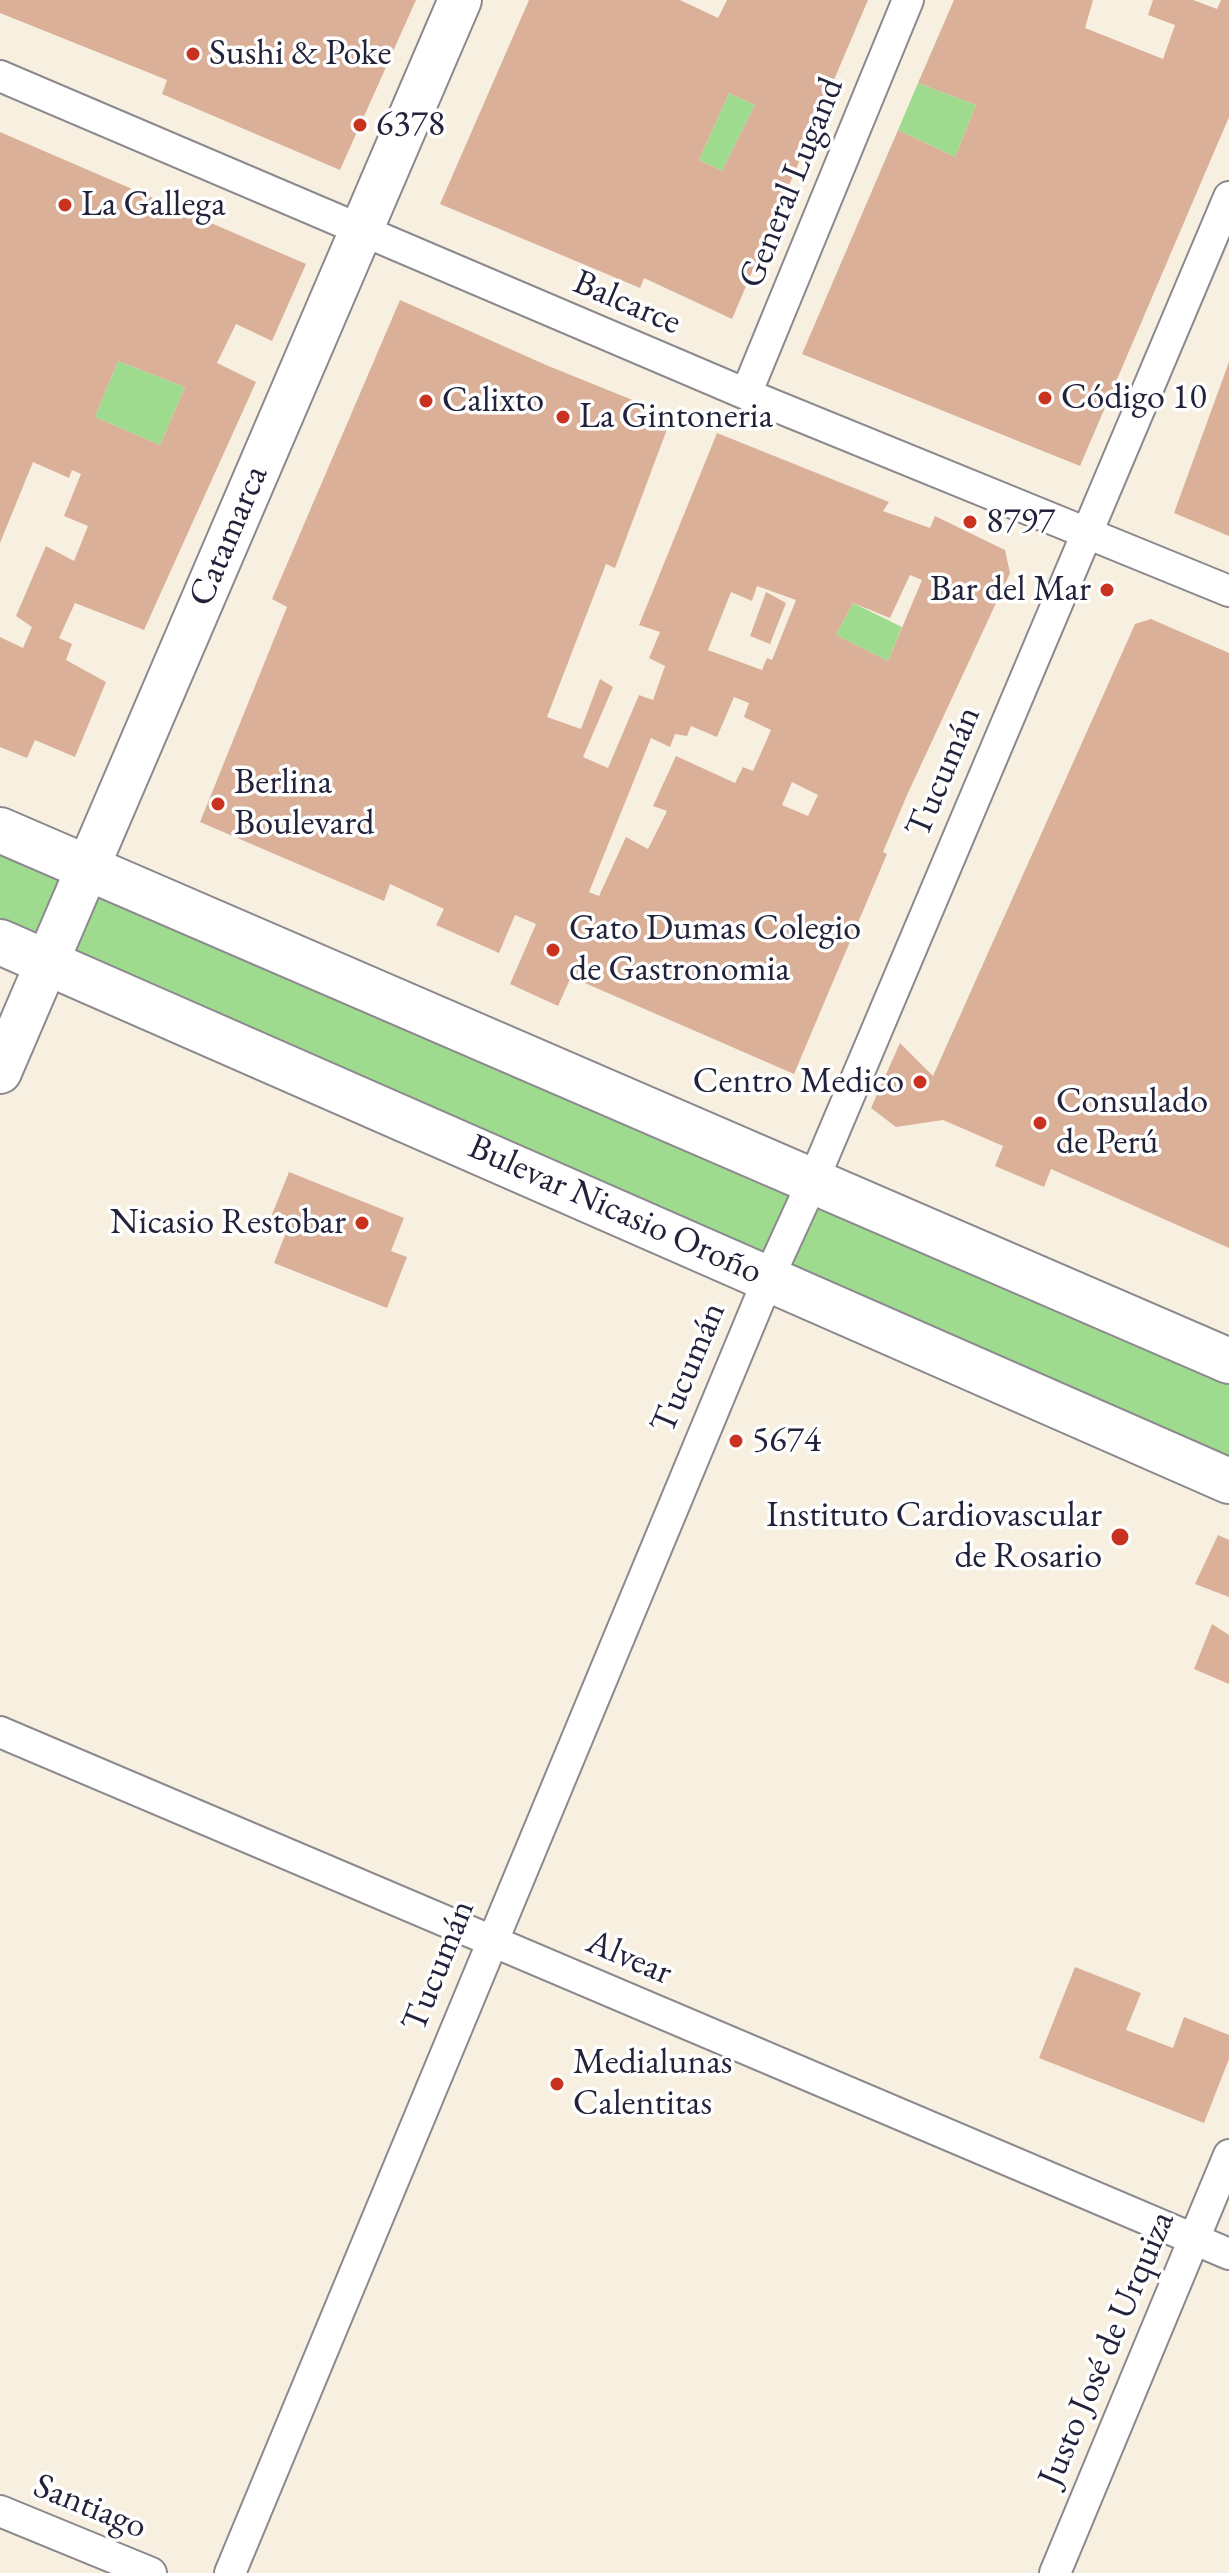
<!DOCTYPE html>
<meta charset="utf-8">
<style>
body{margin:0}
canvas{display:block;background:#f7f0e1}
</style>
<canvas width="1229" height="2573"></canvas>
<script>
const c = document.querySelector('canvas').getContext('2d');
c.lineJoin = 'round';
function fill(path, color) { c.fillStyle = color; c.fill(path, 'evenodd'); }
const shape = rows => new Path2D(rows.map(r => 'M' + r).join(''));
function stroke(path, color, width, dash) { c.strokeStyle = color; c.lineWidth = width; c.lineCap = dash ? 'butt' : 'round'; c.setLineDash(dash || []); c.stroke(path); }
function drawText(font, color, halo, rows, align = 'center') {
  c.font = font + ' "EB Garamond",serif'; c.lineWidth = 7; c.setLineDash([]); c.textBaseline = 'middle'; c.strokeStyle = halo; c.fillStyle = color; for (const [text, x, y, turn = 0] of rows) {
    c.save(); c.translate(x, y); c.rotate((+turn || 0) * Math.PI / 180); c.textAlign = isNaN(turn) ? turn : align; if (halo) c.strokeText(text, 0, 0); c.fillText(text, 0, 0); c.restore();
  }
}
const green = shape([
 [918,83,976,105,955,157,898,130],
 [729,93,755,105,722,171,699,160],
 [118,361,185,387,160,445,95,417],
 [853,603,902,627,888,661,836,635],
 [0,830,1229,1361,1229,1481,0,942]
]);
const building = shape([
 [0,0,416,0,340,170,162,94,167,80,0,13],
 [529,0,680,0,718,18,727,0,868,0,732,319,644,278,640,288,440,204],
 [729,93,755,105,722,171,699,160],
 [954,0,1093,0,1085,28,1163,59,1175,25,1148,15,1153,0,1193,0,1217,9,1221,0,1229,0,1229,117,1080,466,802,354,898,130,955,157,976,105,918,83],
 [0,132,306,264,272,341,236,324,217,363,256,382,144,630,75,603,59,638,72,644,66,660,106,682,75,757,35,740,27,758,0,747,0,637,23,648,32,627,16,616,46,546,74,561,88,526,64,516,81,474,72,470,69,478,33,462,0,543],
 [118,361,185,387,160,445,95,417],
 [400,300,546,365,672,416,615,568,606,564,547,717,581,729,600,679,613,687,583,757,608,768,639,695,653,700,665,666,649,658,660,632,639,625,717,433,889,502,883,511,930,528,935,516,1005,550,1010,573,907,795,883,852,887,854,794,1074,571,977,558,1006,510,984,536,924,515,915,499,953,436,925,444,909,390,884,384,901,200,822,287,607,272,599],
 [910,575,922,580,888,661,836,635,853,603,890,618],
 [757,586,796,600,772,660,767,658,762,670,708,650,731,592,752,601],
 [734,697,749,703,744,717,771,730,753,771,743,767,735,783,676,756,653,806,667,811,648,849,626,837,599,896,589,892,651,738,670,747,675,734,687,736,691,726,717,737],
 [792,782,818,795,808,816,782,805],
 [1229,362,1229,536,1174,513],
 [766,592,786,603,770,644,750,636],
 [1151,619,1229,653,1229,1248,1051,1169,1044,1187,995,1166,1003,1146,943,1120,896,1127,871,1108,900,1043,933,1076,1135,624],
 [289,1172,404,1218,391,1251,407,1257,387,1308,274,1263,285,1235,267,1227],
 [1218,1535,1229,1540,1229,1597,1195,1584],
 [1212,1624,1229,1635,1229,1684,1194,1669],
 [1075,1967,1141,1993,1126,2030,1173,2048,1184,2017,1229,2035,1229,2059,1204,2123,1039,2058]
]);
const minor = shape([
 [0,76,746,394,1229,591],
 [746,394,908,0],
 [0,1732,1229,2254],
 [0,2511,151,2573],
 [230,2573,769,1277,813,1181,1229,197],
 [1055,2573,1229,2155]
]);
const secondary = shape([
 [0,1072,460,0]
]);
const primary = shape([
 [0,830,1229,1361],
 [0,942,1229,1481]
]);
const markers = [
 [193,54,8,"#c8321e"],
 [360,125,8,"#c8321e"],
 [65,205,8,"#c8321e"],
 [1045,398,8,"#c8321e"],
 [426,401,8,"#c8321e"],
 [563,417,8,"#c8321e"],
 [970,522,8,"#c8321e"],
 [1107,590,8,"#c8321e"],
 [218,804,8,"#c8321e"],
 [553,950,8,"#c8321e"],
 [920,1082,8,"#c8321e"],
 [1040,1123,8,"#c8321e"],
 [362,1223,8,"#c8321e"],
 [736,1441,8,"#c8321e"],
 [1120,1537,10,"#c8321e"],
 [557,2084,8,"#c8321e"]
];
const poiNames = [
 ["Sushi & Poke",209,54],
 ["6378",376,125],
 ["La Gallega",81,205],
 ["Código 10",1061,398],
 ["Calixto",442,401],
 ["La Gintoneria",579,417],
 ["8797",986,522],
 ["Bar del Mar",1091,590,"right"],
 ["Berlina",234,783],
 ["Boulevard",234,824],
 ["Gato Dumas Colegio",569,929],
 ["de Gastronomia",569,970],
 ["Centro Medico",904,1082,"right"],
 ["Consulado",1056,1102],
 ["de Perú",1056,1143],
 ["Nicasio Restobar",346,1223,"right"],
 ["5674",752,1441],
 ["Instituto Cardiovascular",1102,1516,"right"],
 ["de Rosario",1102,1557,"right"],
 ["Medialunas",573,2063],
 ["Calentitas",573,2104]
];
const streetNames = [
 ["General Lugand",792,183,-68],
 ["Balcarce",627,303,23],
 ["Catamarca",229,536,-67],
 ["Tucumán",944,772,-67],
 ["Bulevar Nicasio Oroño",615,1210,24],
 ["Tucumán",689,1368,-67],
 ["Alvear",629,1958,23],
 ["Tucumán",439,1966,-68],
 ["Justo José de Urquiza",1107,2349,-67],
 ["Santiago",90,2507,22]
];
fill(green, '#9fdb8f');
fill(building, '#dbb098');
stroke(minor, '#8c898e', 34);
stroke(secondary, '#8c898e', 46);
stroke(primary, '#8c898e', 48);
stroke(minor, '#fff', 30);
stroke(secondary, '#fff', 42);
stroke(primary, '#fff', 44);
for (const [x, y, r, color] of markers) { const dot = new Path2D(); dot.arc(x, y, r, 0, 2 * Math.PI); c.fillStyle = color; c.fill(dot); stroke(dot, '#fff', 3); }
drawText('36px', '#22223b', '#fff', poiNames, 'left');
drawText('36px', '#22223b', '#fff', streetNames);
</script>
